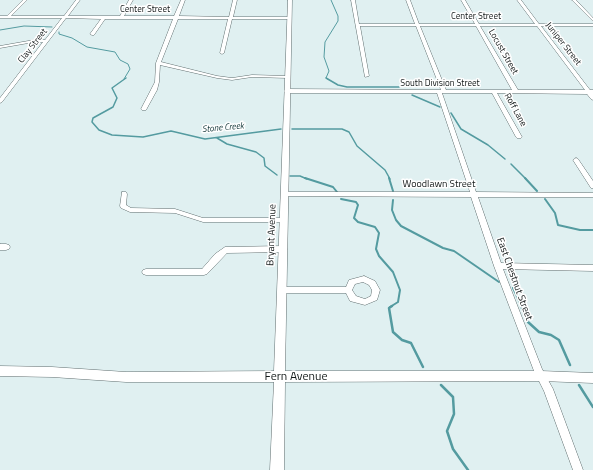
<!DOCTYPE html>
<style>
body{margin:0}
canvas{display:block;background:#e0f0f1}
</style>
<canvas width="593" height="470"></canvas>
<script>
const c = document.querySelector('canvas').getContext('2d');
c.lineJoin = 'round';
const shape = rows => new Path2D(rows.map(r => 'M' + r).join(''));
function stroke(path, color, width, dash) { c.strokeStyle = color; c.lineWidth = width; c.lineCap = dash ? 'butt' : 'round'; c.setLineDash(dash || []); c.stroke(path); }
function fill(path, color) { c.fillStyle = color; c.fill(path, 'evenodd'); }
function drawText(font, color, halo, rows, align = 'center') {
  c.font = font + ' "Titillium Web",sans-serif'; c.lineWidth = 3; c.setLineDash([]); c.textBaseline = 'middle'; c.strokeStyle = halo; c.fillStyle = color; for (const [text, x, y, turn = 0] of rows) {
    c.save(); c.translate(x, y); c.rotate((+turn || 0) * Math.PI / 180); c.textAlign = isNaN(turn) ? turn : align; if (halo) c.strokeText(text, 0, 0); c.fillText(text, 0, 0); c.restore();
  }
}
const streamFar3 = shape([
 [0,30,24,26,52,27],
 [59,32,59,34,72,38,87,47,115,52,120,60,128,64,130,69,124,79],
 [328,79,326,78,329,71,324,57,325,42,338,21,338,16,331,0]
]);
const streamFar2 = shape([
 [126,78,112,88,117,98,113,107,93,118,92,122,99,130,112,135,143,137,171,131,205,139,281,129],
 [326,78,338,85,347,87,399,87],
 [412,95,440,107],
 [451,113,461,129,488,145,505,159],
 [292,129,342,129,349,132,357,146,385,170,390,179],
 [217,138,227,144,256,152,264,158,265,166,277,175],
 [511,164,526,179],
 [290,176,300,176,307,179]
]);
const streamFar1 = shape([
 [305,178,333,187,337,192],
 [389,178,393,191],
 [525,178,537,191],
 [341,199,356,202,358,205,354,218,358,222,375,227,379,233,376,249,379,256,393,272,400,290,398,302,390,307],
 [545,199,555,213,558,225,580,230,593,230],
 [393,200,392,210,396,220,401,226,443,248,454,251,499,282],
 [513,288,522,307]
]);
const stream = shape([
 [392,306,389,308,393,332,402,340,411,343,423,367],
 [521,306,528,322,539,332,551,335,559,340,570,365],
 [441,385,453,397,454,414,447,431,453,449,468,470],
 [579,385,593,407]
]);
const minor = shape([
 [23,0,27,0,11,16,64,16,76,0,80,0,68,16,120,16,129,0,133,0,124,16,174,16,181,0,185,0,179,16,229,17,233,0,237,0,233,17,289,17,291,18,289,19,232,19,224,53,222,54,220,53,228,19,178,19,161,62,217,76,232,78,252,75,288,76,290,77,288,78,252,77,232,80,217,78,160,65,159,82,157,90,146,110,142,110,141,109,155,82,156,63,173,19,105,19,94,35,92,35,90,34,101,19,66,18,2,102,0,103,0,98,43,42,34,42,0,48,0,46,34,40,45,40,62,18,0,18,0,16,7,16,23,0],
 [351,0,355,0,359,24,415,24,406,0,410,0,419,24,475,24,461,0,465,0,479,24,535,24,517,0,521,0,539,24,593,24,593,26,541,26,590,90,593,90,593,100,591,99,587,94,497,93,522,137,521,138,517,138,516,137,492,93,442,93,476,192,593,193,593,197,478,197,501,263,593,265,593,271,503,269,542,369,553,389,583,470,573,470,544,391,534,371,494,266,471,197,284,196,281,194,284,192,470,192,437,93,287,93,284,91,287,89,441,90,416,26,360,26,369,76,365,77,351,0],
 [420,26,476,26,512,90,446,90,420,26],
 [480,26,537,26,585,90,518,90,480,26],
 [572,0,576,0,593,18,593,21,572,0],
 [576,158,578,159,593,181,593,188,591,188,573,160,576,158],
 [122,192,126,192,127,194,126,205,131,208,175,209,203,218,284,218,287,220,284,222,203,222,175,213,130,212,121,208,120,206,122,192],
 [0,244,6,244,9,245,10,247,9,249,6,250,0,250,0,244],
 [283,246,286,247,287,249,286,251,283,252,227,253,207,274,204,275,146,275,143,274,142,272,143,270,146,269,202,269,215,254,225,247,283,246],
 [364,276,375,281,380,290,377,300,365,305,350,301,346,293,282,293,279,292,278,290,279,288,282,287,346,287,349,280,364,276],
 [363,282,369,285,372,290,371,296,365,299,356,296,352,290,355,284,363,282]
]);
const major = shape([
 [288,0,292,0,285,371,541,371,593,373,593,383,541,381,285,382,284,470,270,470,274,382,126,382,52,377,0,376,0,366,52,367,126,372,274,371,288,0]
]);
const farStreetnames = [
 ["Center Street",145,10],
 ["Center Street",476,17],
 ["Juniper Street",563,44,52],
 ["Clay Street",33,46,-52],
 ["Locust Street",503,52,60],
 ["South Division Street",440,84],
 ["Roff Lane",515,110,61]
];
const farWaternames = [
 ["Stone Creek",223,128,-5]
];
const streetNames = [
 ["Woodlawn Street",439,185],
 ["Bryant Avenue",272,235,-88],
 ["East Chestnut Street",514,279,70]
];
const nearStreetnames = [
 ["Fern Avenue",296,377]
];
stroke(streamFar3, '#549ba0', 1);
stroke(streamFar2, '#549ba0', 1.5);
stroke(streamFar1, '#549ba0', 2);
stroke(stream, '#549ba0', 2.5);
stroke(minor, '#616f70', 1);
stroke(major, '#616f70', 1);
fill(minor, '#fff');
fill(major, '#fff');
drawText('9px', '#131919', '#fff', farStreetnames);
drawText('italic 9px', '#113537', '#fff', farWaternames);
drawText('10px', '#131919', '#fff', streetNames);
drawText('12px', '#131919', '#fff', nearStreetnames);
</script>
